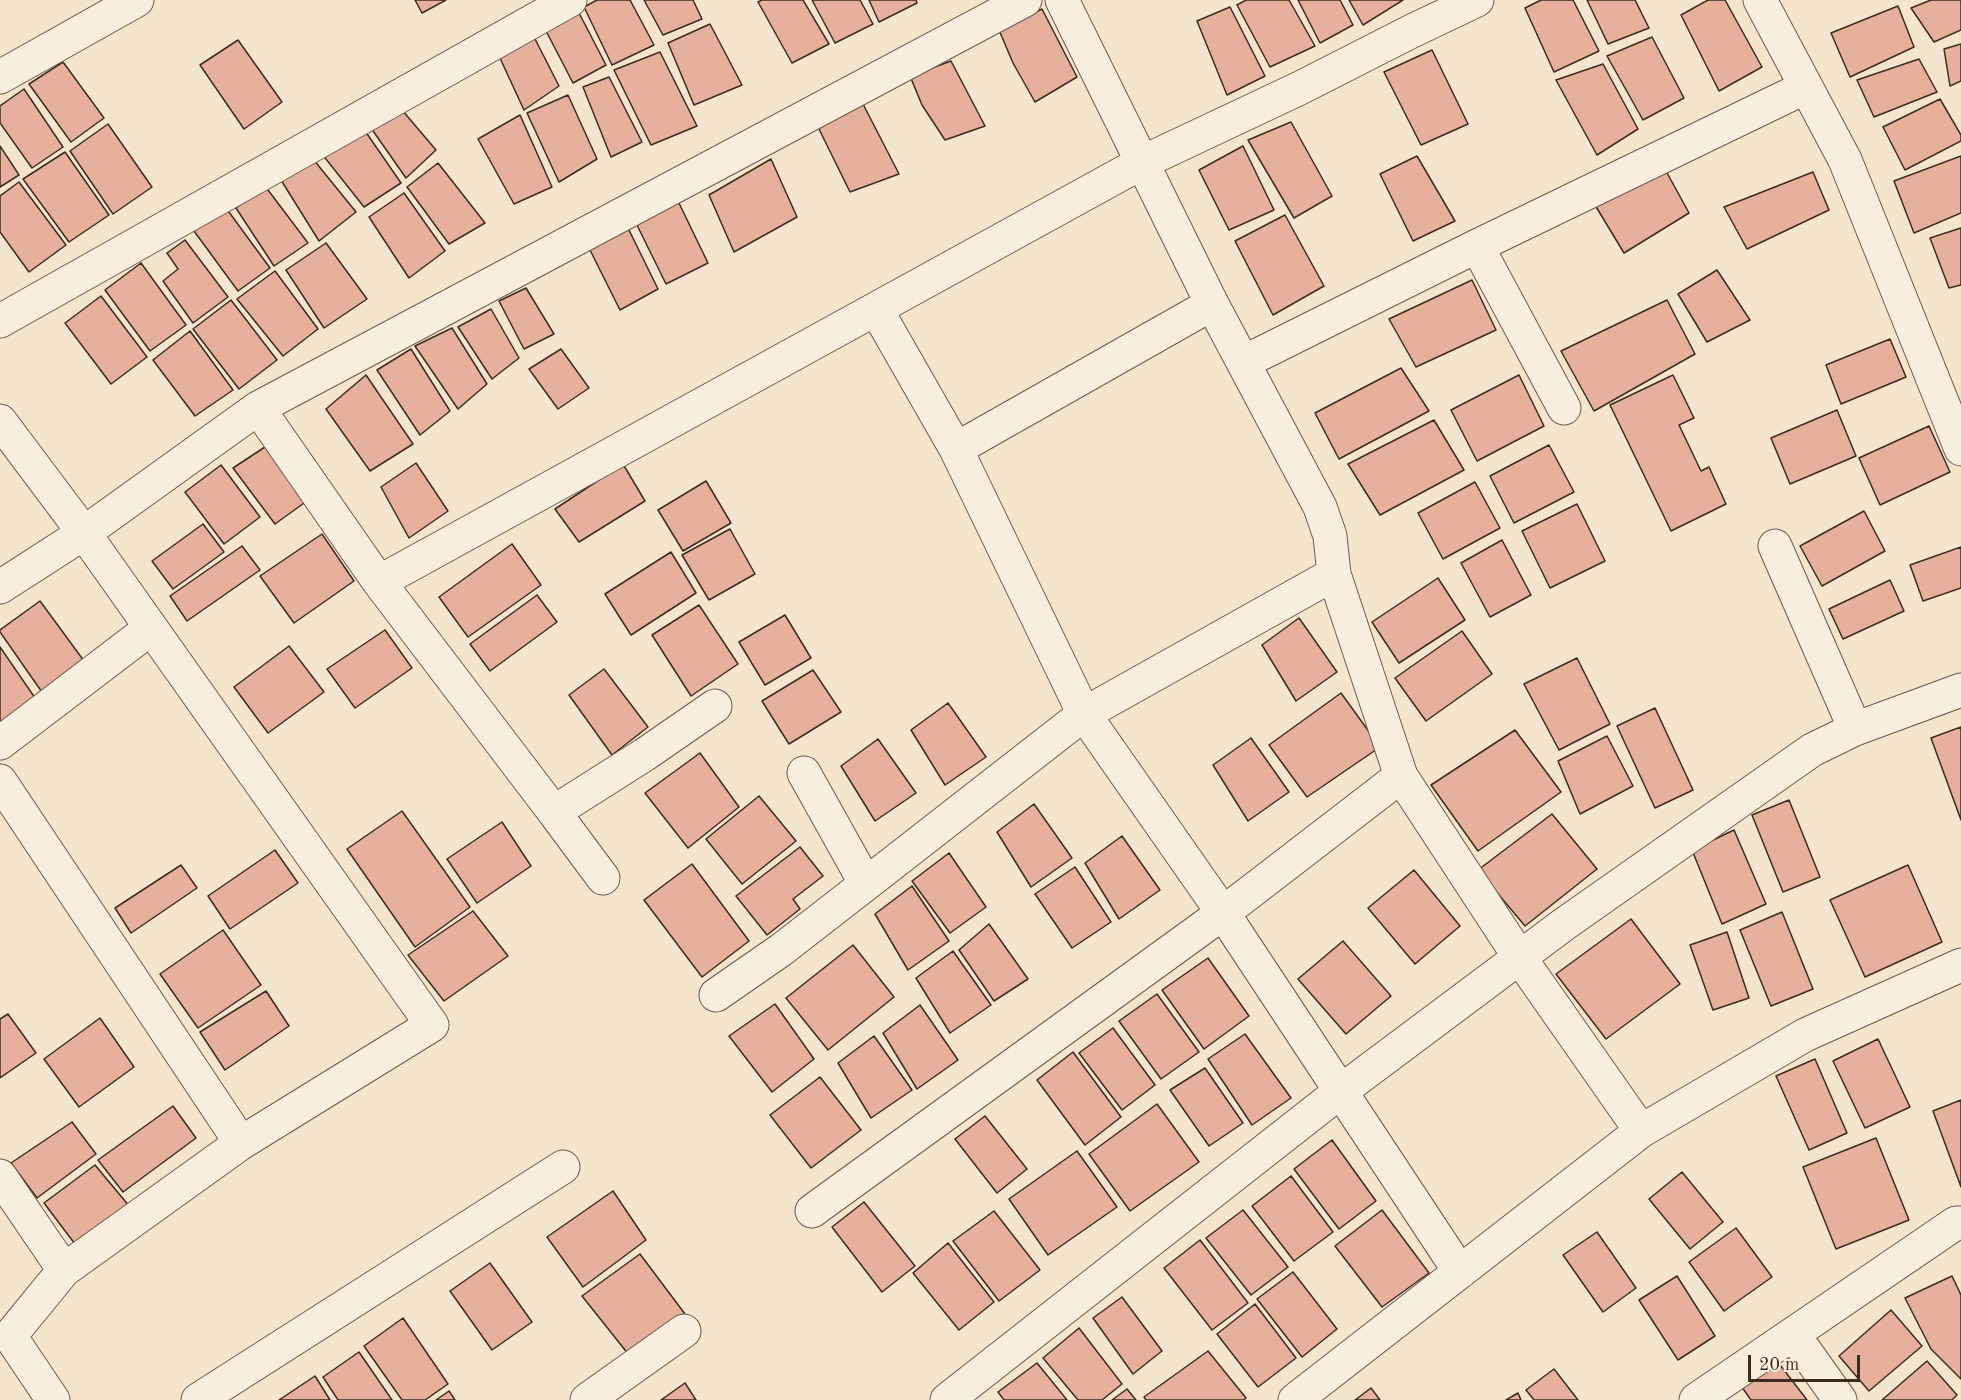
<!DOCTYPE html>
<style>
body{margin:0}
#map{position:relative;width:1961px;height:1400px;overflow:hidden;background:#f4e5cc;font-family:"Old Standard TT",serif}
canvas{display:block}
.scale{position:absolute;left:1748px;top:1355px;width:112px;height:27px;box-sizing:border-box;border:3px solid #3d2c1e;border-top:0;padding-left:8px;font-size:18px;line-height:21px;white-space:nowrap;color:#3d2c1e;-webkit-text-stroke:4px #f8eede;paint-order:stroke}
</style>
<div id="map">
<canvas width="1961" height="1400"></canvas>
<div class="scale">20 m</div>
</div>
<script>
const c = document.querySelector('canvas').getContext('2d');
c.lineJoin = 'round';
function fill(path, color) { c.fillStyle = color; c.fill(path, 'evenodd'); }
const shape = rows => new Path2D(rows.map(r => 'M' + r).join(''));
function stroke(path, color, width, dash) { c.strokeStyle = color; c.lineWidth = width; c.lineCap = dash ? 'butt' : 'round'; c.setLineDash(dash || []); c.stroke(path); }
const building = shape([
 [415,0,446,0,422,13,415,0],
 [597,0,630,0,654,45,612,65,584,7,597,0],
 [644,0,693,0,702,19,663,35,644,0],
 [762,0,803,0,829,44,792,63,758,2,762,0],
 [812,0,860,0,873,24,835,43,812,0],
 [869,0,916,0,917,3,879,22,869,0],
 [1246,0,1289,0,1315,46,1270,67,1237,5,1246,0],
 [1298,0,1340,0,1353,25,1320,43,1298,0],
 [1349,0,1403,0,1363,25,1349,0],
 [1541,0,1573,0,1599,51,1554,72,1525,8,1541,0],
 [1587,0,1635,0,1649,28,1608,44,1587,0],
 [1708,0,1725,0,1762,67,1719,91,1681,15,1708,0],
 [1931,0,1961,0,1961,30,1934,42,1911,8,1931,0],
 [1898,6,1914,47,1850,77,1831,33,1898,6],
 [1230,7,1265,76,1227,95,1197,21,1230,7],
 [1042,9,1077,77,1035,102,1013,63,999,30,1042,9],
 [578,11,606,65,573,83,545,29,578,11],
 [710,24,742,85,694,105,668,43,710,24],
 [534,37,559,86,524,110,499,56,534,37],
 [1652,37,1684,98,1643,120,1607,56,1652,37],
 [238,40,282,102,244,129,200,65,238,40],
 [1961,44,1961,81,1950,86,1944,49,1961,44],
 [1432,50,1468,124,1421,145,1384,72,1432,50],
 [660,52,697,126,651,145,614,70,660,52],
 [1919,59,1937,92,1874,117,1857,80,1919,59],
 [951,61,985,126,945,140,922,105,910,76,951,61],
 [63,62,104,118,71,142,29,84,63,62],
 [1603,64,1638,129,1597,155,1556,80,1603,64],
 [609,77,642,142,611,157,583,87,609,77],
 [24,89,63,147,32,168,0,123,0,106,24,89],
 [568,95,597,159,559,182,527,113,568,95],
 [1940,99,1961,135,1961,141,1905,170,1883,127,1940,99],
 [863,104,899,174,850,192,818,127,863,104],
 [402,110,436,150,406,178,371,128,402,110],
 [520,115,552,187,514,204,478,139,520,115],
 [1291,122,1332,196,1294,218,1248,140,1291,122],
 [108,124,152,187,113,214,70,151,108,124],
 [363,128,401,183,364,207,322,154,363,128],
 [0,146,19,175,0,187,0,146],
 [1243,146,1274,210,1229,230,1199,170,1243,146],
 [65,152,109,215,69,242,23,179,65,152],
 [1417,156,1455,221,1413,241,1380,174,1417,156],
 [1961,156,1961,213,1914,233,1894,181,1961,156],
 [313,159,356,212,319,241,281,180,313,159],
 [771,159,797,217,734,252,709,195,771,159],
 [438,163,485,223,449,244,407,187,438,163],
 [1666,171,1689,213,1624,253,1595,205,1666,171],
 [1813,172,1829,210,1747,249,1724,207,1813,172],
 [19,182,66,245,29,272,0,232,0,196,19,182],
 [265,186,308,243,274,266,236,208,265,186],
 [404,193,445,251,409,278,369,217,404,193],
 [677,199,708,263,666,284,635,221,677,199],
 [226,208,270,268,238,291,194,231,226,208],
 [1285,215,1324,286,1273,315,1235,241,1285,215],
 [627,226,658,289,620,310,588,246,627,226],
 [1961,228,1961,285,1949,288,1930,238,1961,228],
 [185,240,228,297,193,323,163,281,178,269,167,253,185,240],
 [326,243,367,299,324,328,286,270,326,243],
 [141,263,186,325,150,351,105,290,141,263],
 [1717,270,1750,320,1707,342,1678,294,1717,270],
 [275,271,318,329,283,356,237,299,275,271],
 [1472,280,1496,330,1416,367,1389,319,1472,280],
 [526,288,554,334,524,349,499,301,526,288],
 [101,296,147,357,111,384,65,323,101,296],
 [231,300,277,360,239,389,193,329,231,300],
 [1667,300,1695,354,1594,411,1561,351,1667,300],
 [491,309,519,358,492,379,458,327,491,309],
 [452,328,487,384,458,409,415,346,452,328],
 [190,331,233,390,195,416,153,360,190,331],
 [1890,339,1906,377,1841,404,1826,365,1890,339],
 [411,349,450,411,420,435,377,370,411,349],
 [561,349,589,388,558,409,529,369,561,349],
 [1401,368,1429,411,1339,459,1315,413,1401,368],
 [366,375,413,444,370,471,326,409,366,375],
 [1519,375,1544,426,1477,461,1451,410,1519,375],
 [1673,375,1694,418,1679,425,1701,471,1709,467,1726,504,1671,531,1610,405,1673,375],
 [1837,410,1856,456,1790,484,1771,438,1837,410],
 [1434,420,1464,470,1380,515,1348,464,1434,420],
 [1929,426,1950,472,1880,505,1859,458,1929,426],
 [271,443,311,498,275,524,233,468,271,443],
 [1549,445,1574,492,1514,523,1490,476,1549,445],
 [416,463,448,511,409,538,381,487,416,463],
 [623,464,645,501,579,542,555,509,623,464],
 [221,465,260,517,224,544,185,492,221,465],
 [706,481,731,523,683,551,658,510,706,481],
 [1475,482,1500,528,1443,559,1418,513,1475,482],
 [1577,504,1605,561,1550,588,1522,531,1577,504],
 [1864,511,1885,551,1822,586,1800,546,1864,511],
 [203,524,224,552,173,589,152,561,203,524],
 [730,529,755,574,709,600,682,555,730,529],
 [322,534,354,581,294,623,260,576,322,534],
 [1502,540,1531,595,1490,617,1461,563,1502,540],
 [512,544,541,585,468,637,439,597,512,544],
 [242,546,260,570,187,621,170,596,242,546],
 [1961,547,1961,588,1923,601,1910,565,1961,547],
 [671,552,696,593,631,635,605,594,671,552],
 [1438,578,1465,620,1399,663,1372,622,1438,578],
 [1890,580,1904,611,1843,639,1829,609,1890,580],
 [537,595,557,622,490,671,470,644,537,595],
 [40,601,87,665,44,695,0,632,0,630,40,601],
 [699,605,738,664,691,696,652,635,699,605],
 [785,615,811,658,765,685,739,642,785,615],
 [1299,618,1337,672,1296,701,1262,645,1299,618],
 [385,630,412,668,355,708,327,669,385,630],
 [1462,631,1492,674,1426,721,1395,678,1462,631],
 [289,646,324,692,268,733,234,687,289,646],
 [0,647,35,698,0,723,0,647],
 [1577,658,1610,724,1559,750,1524,684,1577,658],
 [604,669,648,727,612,755,569,695,604,669],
 [813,670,841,712,789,744,762,701,813,670],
 [1341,693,1380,747,1307,797,1269,745,1341,693],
 [948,703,986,757,945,785,911,730,948,703],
 [1655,708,1693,790,1655,808,1617,726,1655,708],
 [1961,727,1961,820,1931,738,1961,727],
 [1515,730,1561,792,1478,851,1431,785,1515,730],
 [1607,736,1633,786,1580,814,1558,761,1607,736],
 [1251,738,1289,792,1248,821,1213,765,1251,738],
 [878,739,916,793,875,821,841,766,878,739],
 [700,753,739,807,688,848,645,793,700,753],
 [759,796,796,841,742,884,706,839,759,796],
 [1789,800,1820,877,1783,892,1752,815,1789,800],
 [1034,804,1072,858,1031,887,997,832,1034,804],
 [402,811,470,907,415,947,347,849,402,811],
 [1552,814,1597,869,1525,926,1478,870,1552,814],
 [502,822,531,866,477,903,447,859,502,822],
 [1734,830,1766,904,1722,924,1692,850,1734,830],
 [1122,836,1160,890,1119,919,1085,863,1122,836],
 [800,847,823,876,793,899,800,909,767,935,736,896,800,847],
 [275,850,298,883,230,929,208,896,275,850],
 [949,853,986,907,950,933,912,881,949,853],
 [692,864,749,941,702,977,644,900,692,864],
 [181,865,197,888,131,933,115,908,181,865],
 [1908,865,1942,942,1865,977,1830,900,1908,865],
 [1075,867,1111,922,1072,948,1035,894,1075,867],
 [1414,870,1460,926,1415,964,1368,908,1414,870],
 [912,886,949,941,908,970,875,914,912,886],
 [473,911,508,956,444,1001,408,955,473,911],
 [1782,912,1813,989,1771,1006,1740,930,1782,912],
 [1631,919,1680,984,1606,1039,1556,974,1631,919],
 [989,924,1028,979,994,1001,959,950,989,924],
 [223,930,261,985,198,1028,160,974,223,930],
 [1727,932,1749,998,1713,1010,1690,945,1727,932],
 [1343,941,1391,996,1346,1034,1298,979,1343,941],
 [853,945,894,997,828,1050,786,998,853,945],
 [953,951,991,1005,950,1033,916,978,953,951],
 [1208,958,1249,1016,1204,1049,1162,990,1208,958],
 [266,991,289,1026,225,1070,200,1032,266,991],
 [1157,994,1199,1052,1161,1079,1119,1021,1157,994],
 [775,1004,814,1059,772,1092,729,1036,775,1004],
 [920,1005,958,1060,917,1089,883,1033,920,1005],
 [8,1014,36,1053,0,1078,0,1019,8,1014],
 [100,1018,134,1067,79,1107,44,1059,100,1018],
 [1113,1028,1155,1085,1122,1110,1079,1053,1113,1028],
 [1245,1034,1291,1098,1252,1125,1208,1059,1245,1034],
 [874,1036,912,1090,871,1118,838,1063,874,1036],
 [1878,1039,1910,1107,1865,1128,1833,1061,1878,1039],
 [1073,1052,1121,1117,1085,1145,1037,1080,1073,1052],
 [1815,1059,1847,1133,1809,1150,1776,1076,1815,1059],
 [1205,1068,1243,1123,1209,1146,1170,1090,1205,1068],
 [820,1077,861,1130,811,1168,770,1115,820,1077],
 [1961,1100,1961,1187,1933,1111,1961,1100],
 [1157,1104,1199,1162,1130,1211,1089,1154,1157,1104],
 [173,1106,196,1138,123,1192,98,1160,173,1106],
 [985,1116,1027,1169,997,1193,955,1139,985,1116],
 [72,1122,96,1154,37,1198,11,1163,72,1122],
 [1876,1138,1909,1220,1836,1249,1803,1167,1876,1138],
 [1332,1140,1376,1201,1339,1229,1294,1169,1332,1140],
 [1077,1151,1117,1207,1048,1255,1009,1199,1077,1151],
 [95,1165,130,1207,78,1248,44,1203,95,1165],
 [1682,1172,1723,1222,1690,1249,1649,1199,1682,1172],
 [1291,1176,1333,1232,1294,1261,1252,1206,1291,1176],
 [613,1191,646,1240,583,1287,547,1237,613,1191],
 [864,1202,915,1266,882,1292,832,1227,864,1202],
 [1243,1210,1288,1267,1251,1295,1206,1238,1243,1210],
 [1382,1210,1429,1273,1382,1307,1335,1246,1382,1210],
 [994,1211,1040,1270,999,1301,953,1241,994,1211],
 [1736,1228,1772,1277,1724,1311,1689,1262,1736,1228],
 [1597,1232,1636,1288,1603,1312,1563,1255,1597,1232],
 [1200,1240,1248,1303,1212,1330,1164,1268,1200,1240],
 [948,1243,994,1302,959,1330,913,1273,948,1243],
 [640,1254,685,1314,629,1355,582,1296,640,1254],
 [490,1263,532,1322,492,1350,450,1291,490,1263],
 [1293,1272,1337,1329,1302,1357,1257,1299,1293,1272],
 [1677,1276,1715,1336,1678,1360,1639,1300,1677,1276],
 [1952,1276,1961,1295,1961,1379,1931,1349,1905,1298,1952,1276],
 [1122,1297,1162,1351,1133,1374,1093,1318,1122,1297],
 [1255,1304,1296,1358,1258,1387,1217,1334,1255,1304],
 [1891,1310,1922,1346,1869,1391,1839,1356,1891,1310],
 [403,1318,448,1384,425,1400,402,1400,364,1346,403,1318],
 [1079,1328,1122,1384,1102,1400,1078,1400,1043,1358,1079,1328],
 [1208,1351,1246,1398,1244,1400,1146,1400,1144,1397,1208,1351],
 [359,1352,392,1400,338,1400,323,1377,359,1352],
 [1774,1357,1807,1400,1751,1400,1739,1383,1774,1357],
 [1927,1361,1957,1395,1952,1400,1882,1400,1927,1361],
 [1037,1363,1067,1400,1004,1400,998,1392,1037,1363],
 [1554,1369,1578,1400,1534,1400,1526,1390,1554,1369],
 [315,1376,330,1400,279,1400,315,1376],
 [685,1383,696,1400,661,1400,685,1383],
 [1371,1388,1380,1400,1355,1400,1371,1388],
 [1127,1389,1136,1400,1112,1400,1127,1389],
 [449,1391,455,1400,436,1400,449,1391],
 [1518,1393,1521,1400,1506,1400,1518,1393]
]);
const minor = shape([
 [1062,0,1212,304,1320,507,1330,536,1334,574,1401,776,1223,913,1460,1272],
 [1760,0,1845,160,1961,449],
 [0,77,137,0],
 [1477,246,1564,408],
 [876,309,956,449],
 [0,321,570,0],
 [1244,362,1477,246,1806,87],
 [258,408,1025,0],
 [0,421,84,533,258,408,379,582,554,812,644,755,715,706],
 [1775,546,1855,729],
 [379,582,1143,162,1300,88,1412,31,1477,0],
 [0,587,84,533,432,1025,241,1143,64,1270,10,1336,53,1400],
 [0,743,151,628],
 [804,773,866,884,1084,714,1334,574],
 [1401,776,1520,958,1641,1131],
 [0,781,241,1143],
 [554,812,603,878],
 [716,995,781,950,866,884],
 [0,1176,64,1270],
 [812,1211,1223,913,1084,714,956,449,1212,304],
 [1793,1334,1840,1400],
 [198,1400,563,1167],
 [587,1400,684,1331],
 [947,1400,1341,1091,1563,925,1812,750,1855,729,1961,690],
 [1295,1400,1641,1131,1805,1035,1961,965],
 [1696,1400,1956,1223,1961,1223]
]);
fill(building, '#e6b09d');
stroke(building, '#3d2c1e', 1.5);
stroke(minor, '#6b5a4a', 35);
stroke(minor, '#f8eede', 33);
</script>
